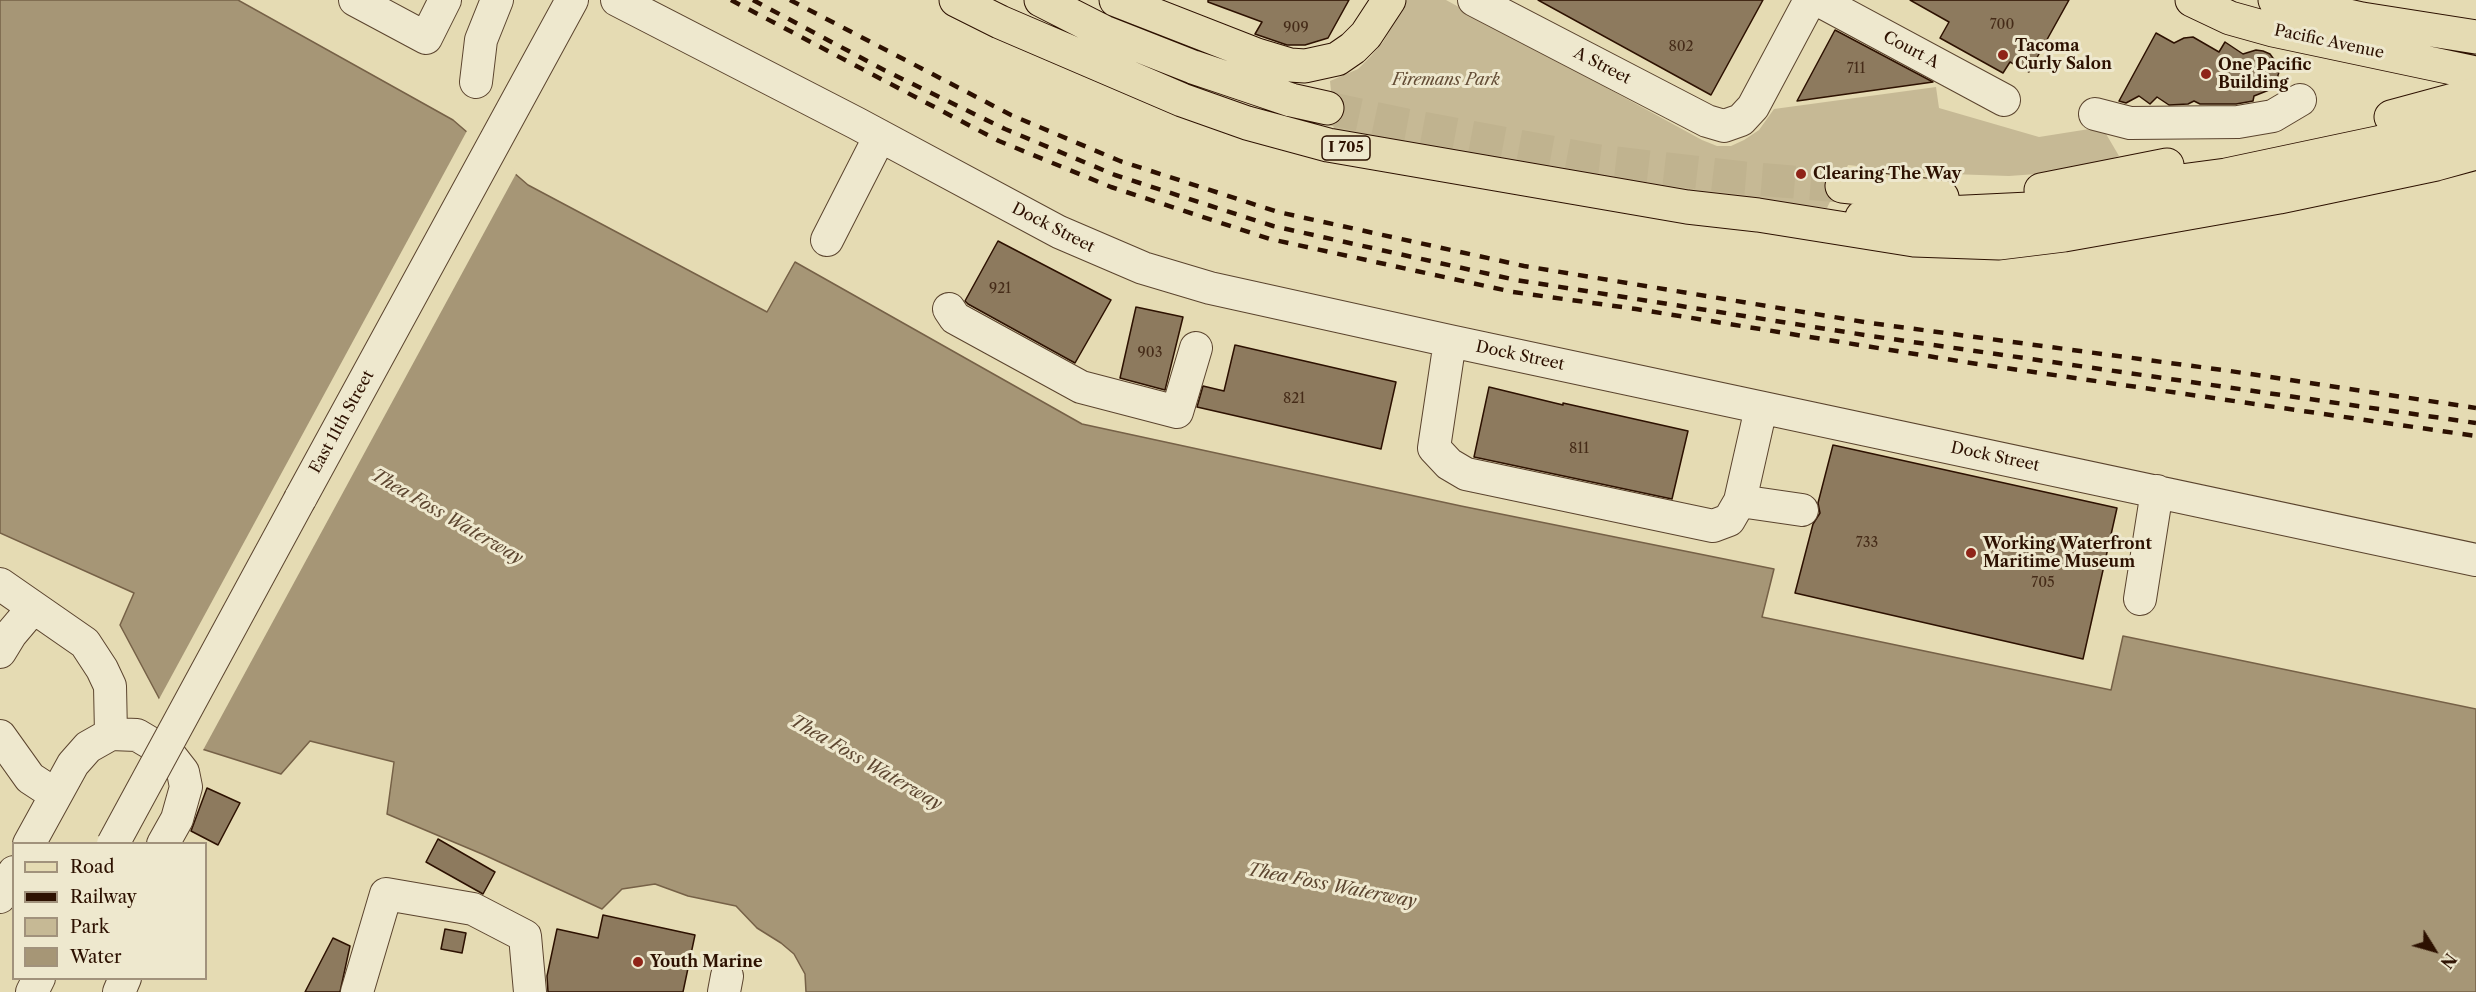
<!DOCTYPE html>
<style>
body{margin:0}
#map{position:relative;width:2476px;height:992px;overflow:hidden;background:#e5dbb3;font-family:"Libre Caslon Text",serif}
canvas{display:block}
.legend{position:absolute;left:12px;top:842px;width:195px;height:138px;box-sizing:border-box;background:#eee8ce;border:2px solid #a1927c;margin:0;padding:8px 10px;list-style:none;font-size:18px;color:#2d1101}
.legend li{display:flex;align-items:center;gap:12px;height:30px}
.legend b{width:30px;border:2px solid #a1927c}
.north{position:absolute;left:2404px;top:920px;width:60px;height:60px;-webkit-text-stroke:4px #eee8ce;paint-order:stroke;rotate:127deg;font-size:16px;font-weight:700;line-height:24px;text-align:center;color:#2d1101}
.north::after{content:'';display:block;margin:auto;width:21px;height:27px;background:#2d1101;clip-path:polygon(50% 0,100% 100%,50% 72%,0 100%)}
</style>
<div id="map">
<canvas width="2476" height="992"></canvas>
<ul class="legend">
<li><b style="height:8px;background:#e5dbb3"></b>Road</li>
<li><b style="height:8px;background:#2d1101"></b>Railway</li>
<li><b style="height:16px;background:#c6b995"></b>Park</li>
<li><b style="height:16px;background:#a69676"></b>Water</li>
</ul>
<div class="north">N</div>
</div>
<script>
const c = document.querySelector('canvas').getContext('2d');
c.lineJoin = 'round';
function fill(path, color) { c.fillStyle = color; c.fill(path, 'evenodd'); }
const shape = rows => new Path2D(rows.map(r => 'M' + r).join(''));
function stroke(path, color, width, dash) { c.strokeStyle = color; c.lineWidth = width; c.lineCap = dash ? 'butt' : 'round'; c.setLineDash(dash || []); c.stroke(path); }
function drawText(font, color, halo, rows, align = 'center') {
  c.font = font + ' "Libre Caslon Text",serif'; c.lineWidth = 6; c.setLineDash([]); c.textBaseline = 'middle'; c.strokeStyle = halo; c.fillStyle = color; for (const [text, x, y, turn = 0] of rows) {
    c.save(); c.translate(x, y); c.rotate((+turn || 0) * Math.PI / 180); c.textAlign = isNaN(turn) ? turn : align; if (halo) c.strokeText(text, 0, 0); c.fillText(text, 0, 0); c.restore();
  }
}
const green = shape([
 [1407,0,1446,0,1702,140,1717,146,1731,146,1744,140,1759,130,1774,109,1936,87,1939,108,2039,137,2102,127,2119,156,2078,171,2009,176,1922,173,1848,165,1827,208,1733,198,1334,130,1329,102,1332,101,1330,81,1358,69,1371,56,1383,42]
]);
const water = shape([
 [0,0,238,0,453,120,528,185,767,312,795,262,1082,424,1461,506,1774,569,1762,617,2111,690,2123,636,2476,709,2476,992,806,992,805,974,794,954,781,943,757,928,736,906,688,896,655,884,622,889,602,909,482,854,387,814,394,762,310,741,281,774,183,743,120,625,134,593,0,533,0,0]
]);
const pier = shape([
 [468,129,517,172,202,752,182,746,158,701]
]);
const building = shape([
 [1208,0,1349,0,1328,38,1305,45,1287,45,1255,34,1262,22,1208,2,1208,0],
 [1538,0,1763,0,1711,95,1538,0],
 [1910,0,2069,0,2029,72,2010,62,2003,73,1940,38,1949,22,1910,0],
 [1835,30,1933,82,1797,101,1835,30],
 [2156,33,2174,43,2184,38,2193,37,2219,52,2225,42,2243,54,2256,50,2263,51,2270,54,2278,65,2279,72,2276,82,2269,90,2254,96,2253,101,2236,104,2200,104,2194,101,2188,104,2169,105,2157,97,2150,104,2139,96,2126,103,2119,101,2156,33],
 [998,241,1111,300,1075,363,968,304,965,301,998,241],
 [1136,307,1183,317,1165,390,1120,378,1136,307],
 [1235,345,1396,382,1381,449,1197,407,1203,386,1224,391,1235,345],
 [1489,387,1563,405,1563,403,1688,431,1672,499,1474,457,1489,387],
 [1833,445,2117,508,2083,659,1795,593,1813,524,1820,513,1818,503,1833,445],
 [207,788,240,803,218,845,191,831,207,788],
 [438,839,495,872,483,894,426,862,438,839],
 [603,915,695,935,683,992,548,992,547,976,557,929,598,938,603,915],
 [445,929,466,933,462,953,441,949,445,929],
 [333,938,350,946,340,992,305,992,333,938]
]);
const highwayTunnel = shape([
 [1327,108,1406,125,1599,161,1744,178,1842,186]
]);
const minor = shape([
 [355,0,426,38,445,0],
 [617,0,856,123,1059,232,1143,268,1210,288,1450,341,2476,560],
 [1474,0,1707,121,1724,126,1741,120,1753,107,1810,0],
 [1818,0,2004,100],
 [476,82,481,40,497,0],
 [2095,114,2130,123,2238,122,2273,116,2300,100],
 [827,240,880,136],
 [949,309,955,318,1081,387,1177,412,1196,348],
 [1450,341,1434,448,1449,464,1466,474,1713,526,1729,520,1740,501,1761,408],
 [300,499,572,0],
 [1740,501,1802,510],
 [0,584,85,643,102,669,110,686,111,734],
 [2140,599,2157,491],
 [0,652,11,634,33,608],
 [0,736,30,778,56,795],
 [29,844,73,764,88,747,111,734,137,735,169,754,183,772,186,787,177,819,163,844],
 [0,897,14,872],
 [32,992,39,978],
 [119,992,125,978],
 [357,992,386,894,473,909,525,936,530,992],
 [724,992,727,976]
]);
const major = shape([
 [2192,0,2230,18,2273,30,2476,73],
 [2275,0,2362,19,2476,37]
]);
const highway = shape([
 [956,0,1000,22,1182,100,1247,123,1328,145,1687,207,1758,215,1914,240,1999,243,2064,235,2279,197,2436,164,2476,153],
 [1041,0,1104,32,1193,67,1291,100,1327,108],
 [1116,0,1257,55,1290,65,1305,66,1337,59,1353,48,1366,35,1389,0],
 [2391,117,2476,94],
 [1842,186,1942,197],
 [2143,186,2226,175,2476,122],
 [2041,190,2167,165],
 [1862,217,2050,208,2170,195]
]);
const rail = shape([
 [731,0,999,141,1111,187,1270,239,1513,292,1636,309,1971,363,2476,436],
 [753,0,884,70,1005,129,1115,175,1273,226,1516,280,1871,336,2476,423],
 [790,0,1011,115,1120,161,1278,212,1524,266,1870,323,2230,371,2476,408]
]);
const minorBridge = shape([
 [113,844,300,499]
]);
const markers = [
 [2003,55,6,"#8f2418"],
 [2206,74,6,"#8f2418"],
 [1801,174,6,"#8f2418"],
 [1971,553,6,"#8f2418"],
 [638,962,6,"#8f2418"]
];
const numberNames = [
 ["700",2002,25],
 ["909",1296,28],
 ["802",1681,47],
 ["711",1856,69],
 ["921",1000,289],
 ["903",1150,353],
 ["821",1294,399],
 ["811",1579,449],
 ["733",1867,543],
 ["705",2043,583]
];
const shields = [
 [1346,148,48]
];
const shieldNames = [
 ["I 705",1346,148]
];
const streetNames = [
 ["Pacific Avenue",2329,42,12],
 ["Court A",1911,50,28],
 ["A Street",1602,66,27],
 ["Dock Street",1053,228,27],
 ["Dock Street",1520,356,12],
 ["East 11th Street",342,422,-61],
 ["Dock Street",1995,457,12]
];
const poiNames = [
 ["Tacoma",2015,46],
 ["Curly Salon",2015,64],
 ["One Pacific",2218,65],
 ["Building",2218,83],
 ["Clearing The Way",1813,174],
 ["Working Waterfront",1983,544],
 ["Maritime Museum",1983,562],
 ["Youth Marine",650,962]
];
const parkNames = [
 ["Firemans Park",1446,80]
];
const waterNames = [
 ["Thea Foss Waterway",447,517,30],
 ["Thea Foss Waterway",866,763,30],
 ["Thea Foss Waterway",1332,886,11]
];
fill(green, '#c6b995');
fill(water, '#a69676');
stroke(water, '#766147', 1.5);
fill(pier, '#e5dbb3');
fill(building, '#8d7a5e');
stroke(building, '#2d1101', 1.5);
stroke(highwayTunnel, '#c0b38f', 33, [33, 16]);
stroke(minor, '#5b442e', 34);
stroke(major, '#2d1101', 35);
stroke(highway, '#2d1101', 35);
stroke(minor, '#eee8ce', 32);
stroke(major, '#e5dbb3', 33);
stroke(highway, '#e5dbb3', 33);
stroke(rail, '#2d1101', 4.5, [10, 10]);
stroke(minorBridge, '#5b442e', 34, []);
stroke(minorBridge, '#eee8ce', 32);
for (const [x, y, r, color] of markers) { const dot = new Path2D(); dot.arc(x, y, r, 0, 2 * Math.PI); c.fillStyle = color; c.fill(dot); stroke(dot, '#eee8ce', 2); }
drawText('14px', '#452b18', null, numberNames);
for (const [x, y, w] of shields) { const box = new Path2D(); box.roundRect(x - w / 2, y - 12, w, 24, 4.5); c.fillStyle = '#eee8ce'; c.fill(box); stroke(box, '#2d1101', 1.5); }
drawText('bold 15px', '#2d1101', null, shieldNames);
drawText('16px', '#2d1101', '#eee8ce', streetNames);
drawText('bold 16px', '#2d1101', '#eee8ce', poiNames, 'left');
drawText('italic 16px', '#634c35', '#eee8ce', parkNames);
drawText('italic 18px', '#5d4630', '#eee8ce', waterNames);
</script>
